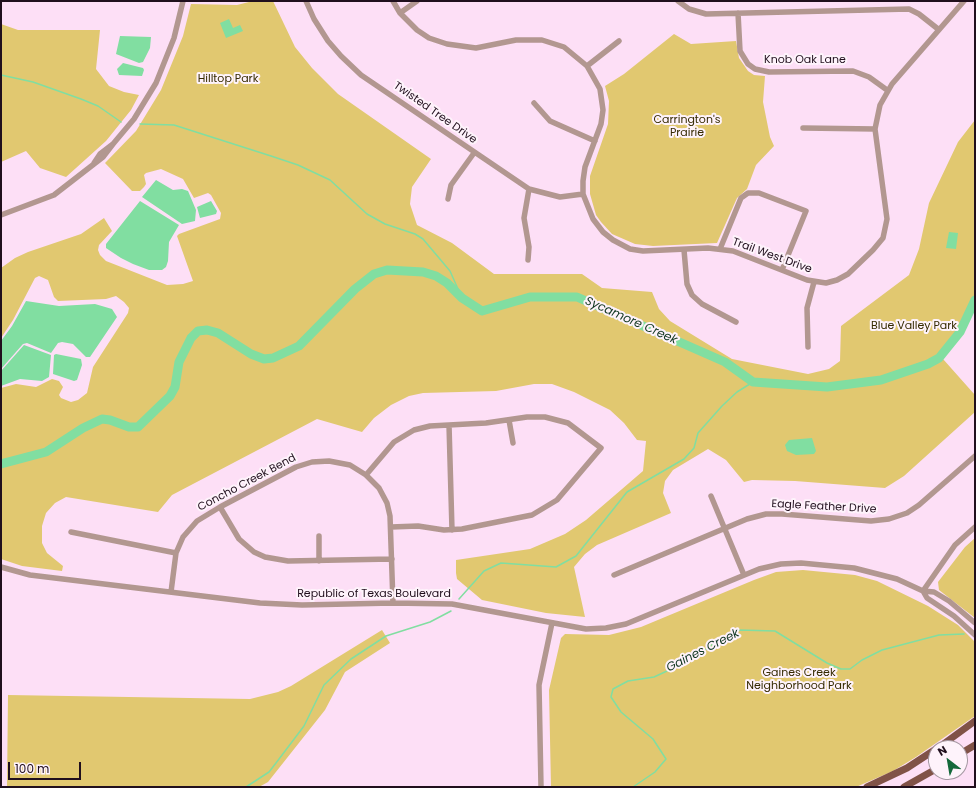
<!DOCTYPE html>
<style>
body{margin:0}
#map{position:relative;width:976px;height:788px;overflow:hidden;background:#fddff6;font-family:Poppins,sans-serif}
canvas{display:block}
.frame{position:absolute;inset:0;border:2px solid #200f1d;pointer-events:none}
.north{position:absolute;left:928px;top:740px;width:40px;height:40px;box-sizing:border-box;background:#fef3fb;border:1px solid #a598a2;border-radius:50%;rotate:329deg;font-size:11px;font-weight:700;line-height:16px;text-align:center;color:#200f1d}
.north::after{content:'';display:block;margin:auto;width:14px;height:18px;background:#14693b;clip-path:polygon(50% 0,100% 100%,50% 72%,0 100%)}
.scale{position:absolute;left:8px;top:762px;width:73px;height:18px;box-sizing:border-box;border:2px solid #200f1d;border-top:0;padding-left:5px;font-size:12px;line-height:14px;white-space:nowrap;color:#200f1d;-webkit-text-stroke:3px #fef3fb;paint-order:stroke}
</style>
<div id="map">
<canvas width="976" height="788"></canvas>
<div class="frame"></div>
<div class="north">N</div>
<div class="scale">100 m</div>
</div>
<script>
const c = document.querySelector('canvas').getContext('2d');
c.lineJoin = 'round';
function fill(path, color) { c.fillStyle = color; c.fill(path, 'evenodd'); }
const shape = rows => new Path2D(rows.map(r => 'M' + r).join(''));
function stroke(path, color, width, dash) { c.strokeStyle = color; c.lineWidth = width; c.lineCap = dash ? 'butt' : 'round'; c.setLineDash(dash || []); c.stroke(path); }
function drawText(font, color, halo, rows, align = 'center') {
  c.font = font + ' Poppins,sans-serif'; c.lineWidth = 4; c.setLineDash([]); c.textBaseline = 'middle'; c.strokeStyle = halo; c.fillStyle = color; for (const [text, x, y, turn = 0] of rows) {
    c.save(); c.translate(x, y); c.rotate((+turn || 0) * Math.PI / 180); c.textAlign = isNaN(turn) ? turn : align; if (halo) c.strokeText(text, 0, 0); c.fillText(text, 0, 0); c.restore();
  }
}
const green = shape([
 [253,1,273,1,295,47,312,68,338,94,431,159,412,187,410,204,417,225,452,243,494,274,582,274,602,288,652,292,659,309,670,321,732,359,808,374,829,369,840,361,841,326,909,275,919,249,929,203,958,142,975,120,975,308,966,326,943,359,975,395,975,412,904,476,885,488,795,481,752,480,744,482,726,460,708,449,673,470,665,481,663,493,671,513,597,545,585,554,574,567,585,617,546,613,482,600,457,579,456,573,456,560,530,549,565,534,586,520,643,471,646,441,637,440,624,423,610,410,574,392,552,384,534,384,496,391,423,393,409,396,391,405,374,418,362,432,317,419,172,495,158,512,66,497,55,503,46,513,42,526,42,543,47,553,63,566,62,571,22,566,1,559,1,388,16,384,36,387,52,379,59,381,63,387,59,395,61,398,71,402,78,400,87,393,93,367,128,313,129,308,124,302,116,296,106,299,58,301,54,297,48,280,39,276,35,278,13,320,1,338,1,268,15,258,28,252,81,234,104,218,112,231,99,245,98,250,100,255,106,261,167,285,183,284,193,281,177,236,179,234,220,219,221,213,211,195,208,193,194,198,183,179,161,169,146,173,144,175,146,184,144,187,140,191,132,191,105,163,136,131,161,90,183,36,191,4,237,5],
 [1,24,18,30,100,30,96,69,109,86,124,92,139,95,131,110,106,141,66,177,40,168,26,151,1,162],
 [674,34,691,44,736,41,739,58,748,71,754,75,765,76,763,102,770,137,774,146,756,165,747,189,737,198,717,243,653,246,635,244,612,234,601,222,596,215,590,194,590,176,608,124,609,101,605,86,624,74],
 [975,538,975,618,939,590,938,582,965,547],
 [803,570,855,575,877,581,928,606,958,625,975,642,975,716,916,757,893,771,856,787,551,787,549,690,561,638,565,634,609,635,641,627,754,580,776,572],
 [382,630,390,643,345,672,325,710,268,782,259,787,7,787,8,695,250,699,278,692,291,686]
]);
const water = shape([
 [229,19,233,28,240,25,243,31,226,38,220,23],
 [120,36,151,37,150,48,143,62,139,63,116,54],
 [123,63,143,68,144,70,142,76,119,75,117,69],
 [156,180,173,190,182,189,188,191,196,210,195,221,182,224,142,197],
 [140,201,179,225,169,242,168,261,166,267,162,270,149,270,133,264,121,258,106,248,106,244],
 [211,201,217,211,216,214,200,218,197,207],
 [949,232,958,233,956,249,946,248],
 [26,301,59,306,95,304,112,309,117,317,90,357,86,357,73,344,62,342,58,343,51,353,27,343,23,344,1,369,1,341,12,326],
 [24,345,51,355,49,377,42,381,20,379,1,386,1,371],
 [56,354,81,359,82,365,77,380,74,381,53,374,54,355],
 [812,438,816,451,814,454,796,455,787,451,785,445,789,440]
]);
const stream = shape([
 [1,75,33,82,81,99,98,106,121,122],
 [140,124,174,125,271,156,298,165,330,180,367,214,385,224,415,234,423,239,450,271,462,298],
 [459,599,484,571,501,563,556,567,576,556,627,492,684,459,694,448,698,433,722,406,737,392,753,382],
 [246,787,269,772,276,763,304,726,324,685,351,659,386,636,430,622,451,611],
 [633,787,655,772,666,759,653,739,621,712,611,697,613,689,628,681,654,677,667,671,673,665,693,659,713,644,739,630,775,631,827,663,841,669,850,669,862,660,882,650,939,635,964,634]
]);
const river = shape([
 [1,464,46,452,83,428,102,419,110,420,129,427,138,427,170,396,175,387,179,362,191,338,198,331,207,330,218,333,251,354,264,359,273,358,299,346,355,289,374,274,387,270,423,272,436,276,447,283,462,298,482,311,530,297,577,297,725,362,753,382,827,387,881,380,928,364,939,358,960,332,975,300]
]);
const minor = shape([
 [306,1,314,19,328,41,341,56,361,75,529,189,560,197,583,194],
 [393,1,400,13,417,30,429,38,447,44,476,48,516,40,542,40,564,47,587,66,600,89,603,110,601,124,585,167,583,181,583,194,593,219,603,232,613,240,630,249,643,251,708,248,733,251,807,280,826,283,837,280,848,274,873,250,883,238,887,219,875,129,880,105,892,84,964,1],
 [678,1,689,9,706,14,909,9,919,14,938,29],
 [400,13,417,1],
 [738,13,740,51,748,64,755,69,769,72,853,71,869,77,887,90],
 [587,66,619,41],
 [534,103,550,121,595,141],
 [803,128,875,129],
 [113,144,134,119,156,83,174,38,183,1],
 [448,199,451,185,474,153],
 [1,215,54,195,103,157,113,144,100,154,94,163],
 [720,249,741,198,748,193,759,193,806,211,782,270],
 [684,250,687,284,692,295,702,304,736,322],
 [528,260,529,247,524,218,529,189],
 [808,347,807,308,814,282],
 [509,420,513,443],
 [449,425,452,530],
 [366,475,394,442,414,430,430,426,486,423,527,417,545,417,568,423,601,448,557,500,532,515,462,529,444,530,418,526,391,527],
 [711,496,744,575],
 [220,507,239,539,254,552,265,557,288,561,392,559],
 [71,532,176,553],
 [319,536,319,561],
 [1,567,30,575,260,603,302,605,393,603,452,604,586,629,606,628,626,624,759,569,781,564,801,563,854,568,897,579,923,591,934,592,949,601,975,623],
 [614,575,747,519,766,514,782,514,871,521,889,519,907,513,919,505,975,456],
 [923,591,955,545,975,527],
 [923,591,927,598,954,616,975,635],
 [171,592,176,553,183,537,197,521,220,507,296,467,312,462,329,461,350,465,366,475,379,488,387,503,390,516,393,603],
 [541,787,539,685,552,623]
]);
const major = shape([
 [938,748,975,721],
 [960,754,975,745],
 [867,787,907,768,936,749],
 [904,787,936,769]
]);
const streetNames = [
 ["Knob Oak Lane",805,60],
 ["Twisted Tree Drive",435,113,35],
 ["Trail West Drive",772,256,20],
 ["Concho Creek Bend",247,483,-28],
 ["Eagle Feather Drive",824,507,3],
 ["Republic of Texas Boulevard",374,594]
];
const parkNames = [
 ["Hilltop Park",228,79],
 ["Carrington's",687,120],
 ["Prairie",687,133],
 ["Blue Valley Park",914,326],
 ["Gaines Creek",799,673],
 ["Neighborhood Park",799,686]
];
const waterNames = [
 ["Sycamore Creek",631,321,24],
 ["Gaines Creek",703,651,-27]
];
fill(green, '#e1c870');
fill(water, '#81dea1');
stroke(stream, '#81dea1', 1.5);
stroke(river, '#81dea1', 9);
stroke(minor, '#b29790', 5.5);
stroke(major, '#805247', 7);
drawText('11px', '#200f1d', '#fef3fb', streetNames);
drawText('11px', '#352a00', '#fef3fb', parkNames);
drawText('italic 12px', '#103720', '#fef3fb', waterNames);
</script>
